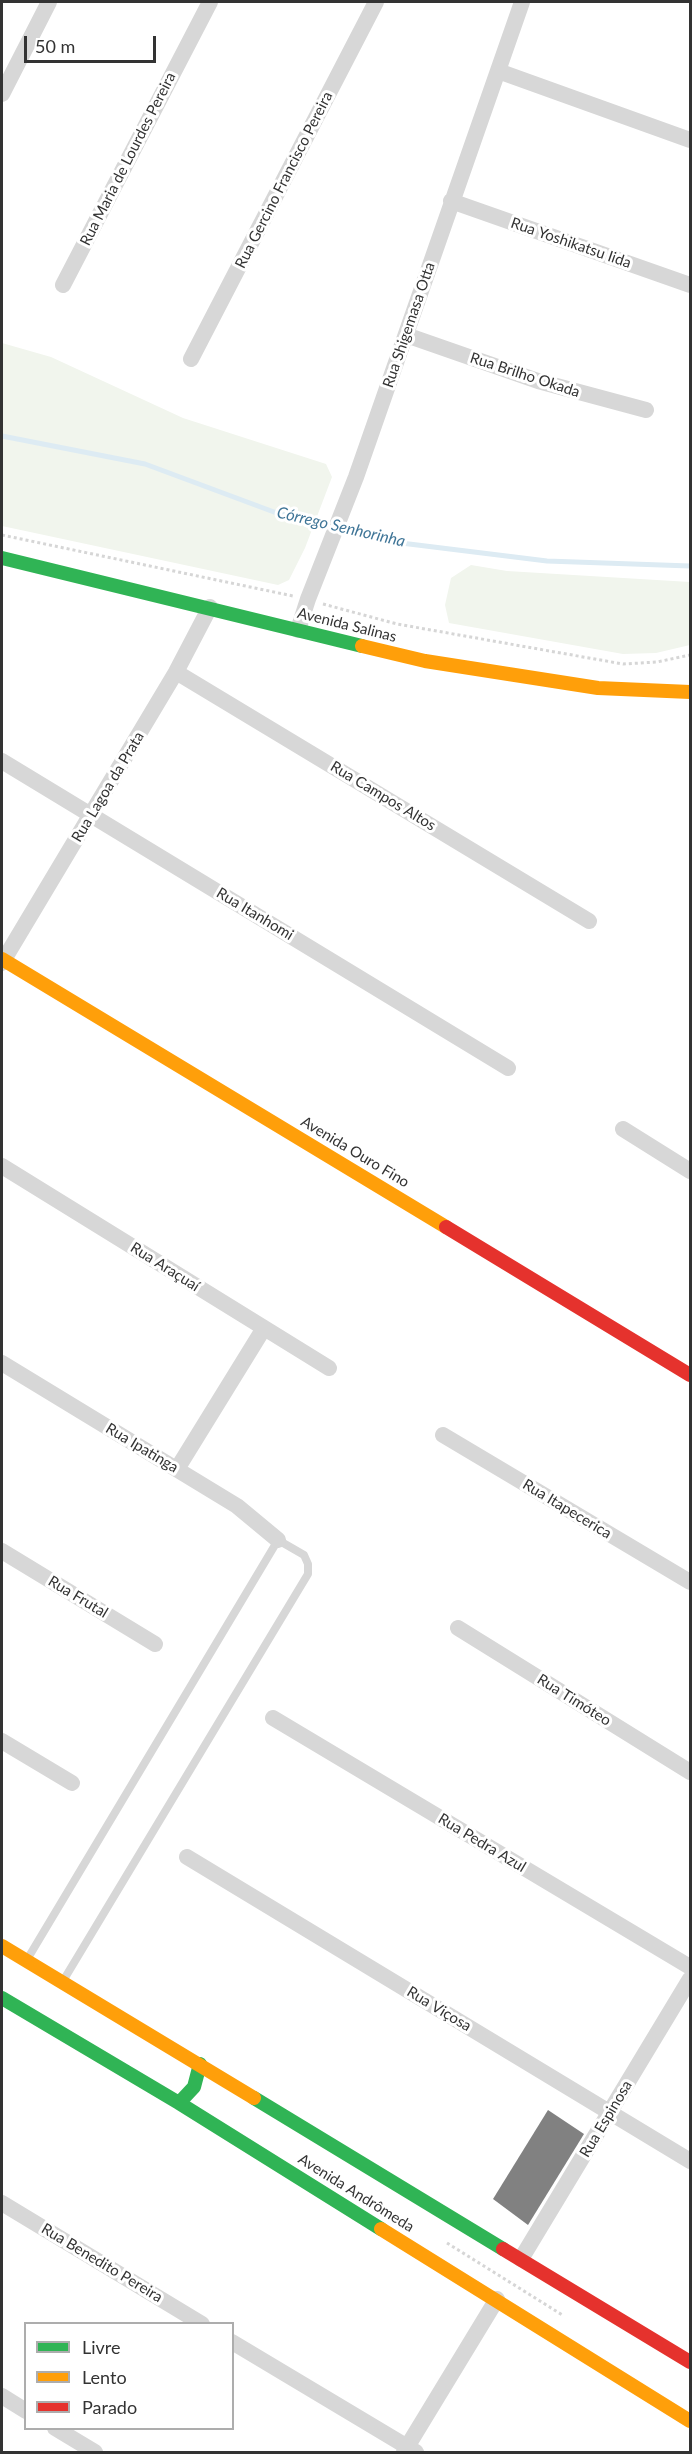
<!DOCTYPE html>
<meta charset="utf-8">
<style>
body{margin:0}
#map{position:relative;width:692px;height:2454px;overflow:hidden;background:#fff;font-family:Lato,sans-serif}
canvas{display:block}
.frame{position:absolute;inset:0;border:3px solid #333;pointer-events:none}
.legend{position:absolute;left:24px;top:2322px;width:210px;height:108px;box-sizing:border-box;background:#fff;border:2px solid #adadad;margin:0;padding:8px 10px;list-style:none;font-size:18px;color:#333}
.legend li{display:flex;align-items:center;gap:12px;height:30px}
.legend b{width:30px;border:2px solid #adadad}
.scale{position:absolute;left:24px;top:36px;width:132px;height:27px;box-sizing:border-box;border:3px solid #333;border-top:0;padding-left:8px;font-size:18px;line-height:21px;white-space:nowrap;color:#333;-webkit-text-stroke:4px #fff;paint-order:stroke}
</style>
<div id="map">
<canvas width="692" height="2454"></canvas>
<div class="frame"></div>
<ul class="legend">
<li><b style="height:8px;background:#30b455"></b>Livre</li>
<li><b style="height:8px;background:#ff9f0a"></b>Lento</li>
<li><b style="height:8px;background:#e5322d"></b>Parado</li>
</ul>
<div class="scale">50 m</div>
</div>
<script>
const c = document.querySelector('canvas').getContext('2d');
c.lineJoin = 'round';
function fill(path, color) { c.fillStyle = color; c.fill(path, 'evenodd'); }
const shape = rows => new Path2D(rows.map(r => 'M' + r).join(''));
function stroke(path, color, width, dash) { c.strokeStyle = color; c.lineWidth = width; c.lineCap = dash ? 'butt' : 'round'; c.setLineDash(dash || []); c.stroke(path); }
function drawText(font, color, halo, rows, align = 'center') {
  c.font = font + ' Lato,sans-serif'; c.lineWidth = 6; c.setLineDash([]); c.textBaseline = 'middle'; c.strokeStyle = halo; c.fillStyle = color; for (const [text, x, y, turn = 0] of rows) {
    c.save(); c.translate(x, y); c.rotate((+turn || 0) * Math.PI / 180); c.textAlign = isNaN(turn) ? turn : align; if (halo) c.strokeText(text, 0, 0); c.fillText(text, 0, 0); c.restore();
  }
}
const green = shape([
 [2,343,51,357,183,418,326,464,332,477,305,548,289,580,278,585,2,526],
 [471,565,507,571,690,582,690,645,656,653,623,654,449,623,445,605,451,578]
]);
const stream = shape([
 [2,436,145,464,274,512,393,542,547,561,690,566]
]);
const building = shape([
 [548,2110,584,2134,528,2225,493,2199]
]);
const path = shape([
 [2,535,293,596],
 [323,604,397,624,623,664,657,662,690,655],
 [447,2243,564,2316]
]);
const lane = shape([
 [28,1958,278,1540,304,1555,308,1564,308,1574,63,1981]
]);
const street = shape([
 [498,71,690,140],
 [2,94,49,2],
 [451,201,690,285],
 [63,285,210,2],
 [406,335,538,381,646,410],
 [191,359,376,2],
 [298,630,308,599,356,477,522,2],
 [176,672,589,921],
 [2,761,508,1068],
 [2,963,176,672,210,607],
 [623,1129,690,1171],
 [2,1166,329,1368],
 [2,1363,237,1506,278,1540],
 [443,1435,690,1582],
 [177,1469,264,1328],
 [2,1551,155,1644],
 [458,1628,690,1772],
 [273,1718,690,1967],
 [2,1741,72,1783],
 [187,1857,690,2161],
 [2,2203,202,2324],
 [521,2259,690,1979],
 [232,2342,416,2452],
 [2,2396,26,2411],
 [55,2428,95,2452],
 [404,2452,497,2299]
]);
const fast = shape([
 [2,558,362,646],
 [2,1998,179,2103,381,2229],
 [254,2098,503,2249],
 [179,2103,194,2087,200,2064]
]);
const slow = shape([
 [362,646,425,661,598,688,690,692],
 [2,959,446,1227],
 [2,1946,254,2098],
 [381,2229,690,2421]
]);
const jam = shape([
 [446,1227,690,1375],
 [503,2249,690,2362]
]);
const streetNames = [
 ["Rua Maria de Lourdes Pereira",128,159,-63],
 ["Rua Gercino Francisco Pereira",284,180,-63],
 ["Rua Yoshikatsu Iida",571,243,19],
 ["Rua Shigemasa Otta",409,325,-71],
 ["Rua Brilho Okada",525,375,18],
 ["Avenida Salinas",347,625,14],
 ["Rua Lagoa da Prata",108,787,-59],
 ["Rua Campos Altos",383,796,31],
 ["Rua Itanhomi",255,914,31],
 ["Avenida Ouro Fino",355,1152,31],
 ["Rua Araçuaí",165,1267,32],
 ["Rua Ipatinga",142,1448,31],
 ["Rua Itapecerica",567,1509,31],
 ["Rua Frutal",78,1597,31],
 ["Rua Timóteo",574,1700,32],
 ["Rua Pedra Azul",482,1843,31],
 ["Rua Viçosa",439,2009,31],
 ["Rua Espinosa",606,2119,-59],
 ["Avenida Andrômeda",356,2193,32],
 ["Rua Benedito Pereira",102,2263,31]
];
const waterNames = [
 ["Córrego Senhorinha",341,527,13]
];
fill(green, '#f1f5ed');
stroke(stream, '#ddebf3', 5);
fill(building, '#818181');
stroke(path, '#d6d6d6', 3, [3, 3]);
stroke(lane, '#d7d7d7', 8);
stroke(street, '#d7d7d7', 16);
stroke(fast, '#30b455', 14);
stroke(slow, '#ff9f0a', 14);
stroke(jam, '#e5322d', 14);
drawText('15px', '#333', '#fff', streetNames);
drawText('italic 16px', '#3f7597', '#fff', waterNames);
</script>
